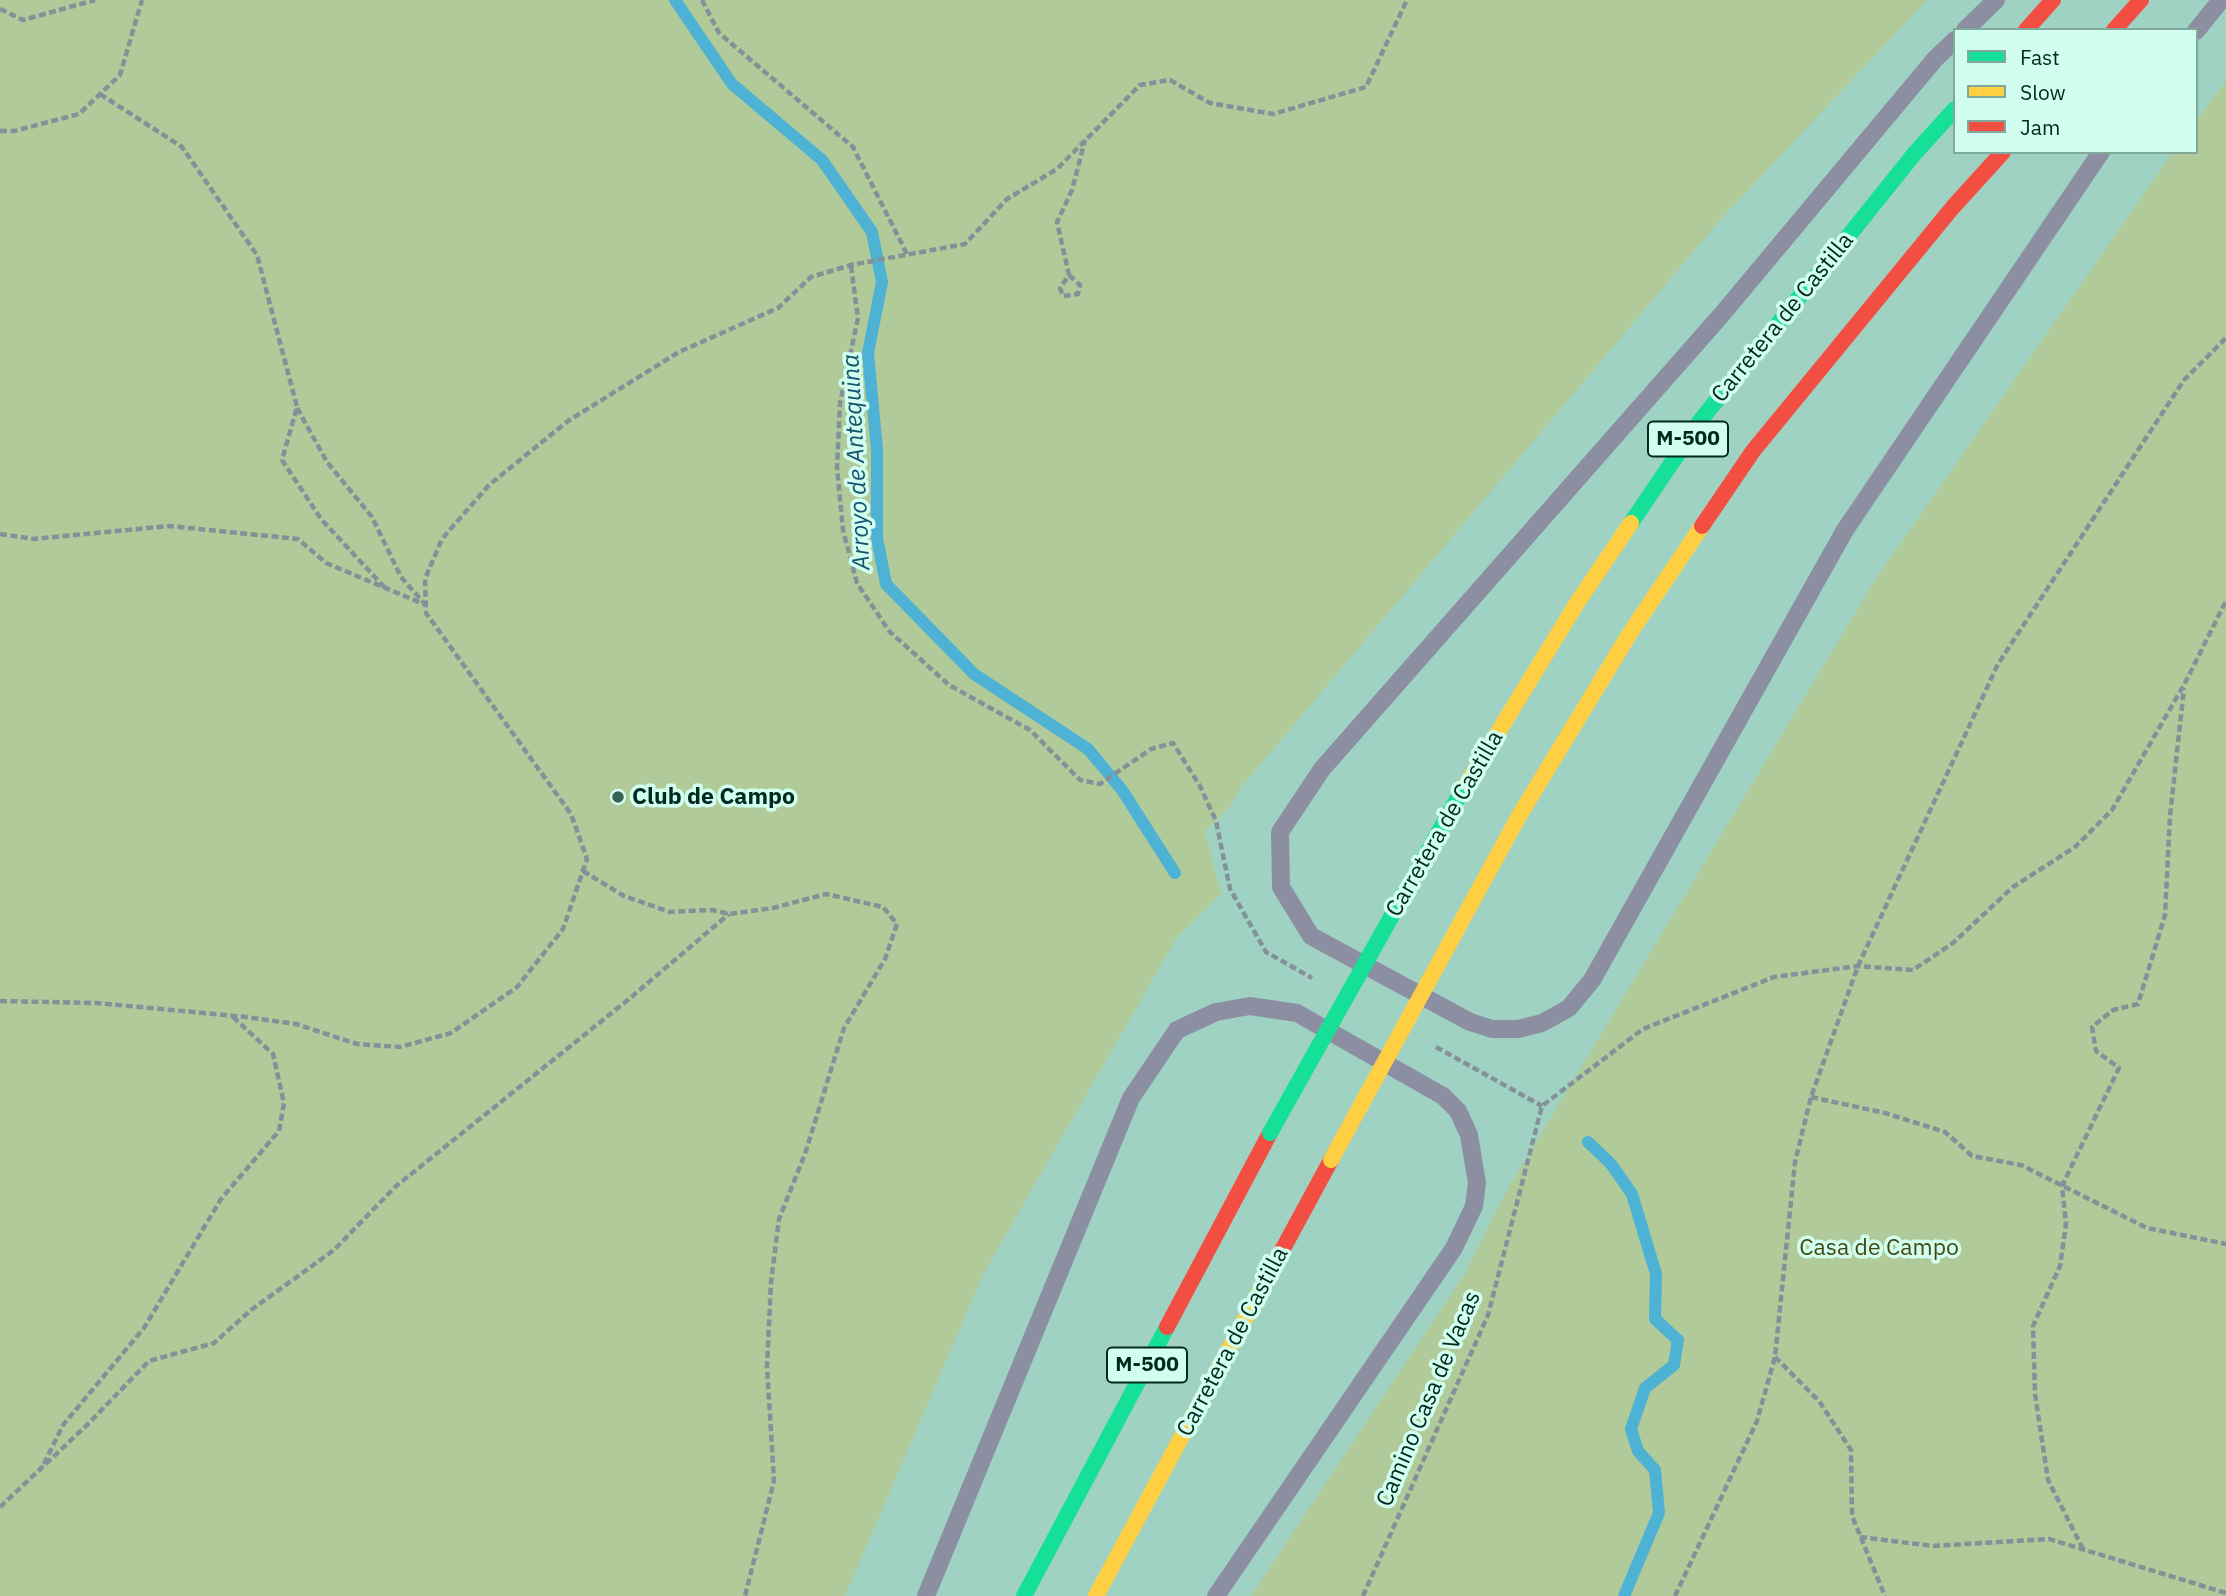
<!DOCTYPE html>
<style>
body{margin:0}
#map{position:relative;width:2226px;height:1596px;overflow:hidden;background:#9fd2c3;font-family:"IBM Plex Sans",sans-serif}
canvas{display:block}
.legend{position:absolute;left:1953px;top:28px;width:245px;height:126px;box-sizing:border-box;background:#d2feef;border:2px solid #7ea99c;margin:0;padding:9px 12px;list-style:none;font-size:21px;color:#00291f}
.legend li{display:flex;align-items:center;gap:14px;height:35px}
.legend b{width:35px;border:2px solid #7ea99c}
</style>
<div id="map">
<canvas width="2226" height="1596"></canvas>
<ul class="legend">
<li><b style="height:9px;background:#16e098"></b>Fast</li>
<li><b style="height:9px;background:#ffcf43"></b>Slow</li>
<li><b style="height:9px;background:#f24e42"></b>Jam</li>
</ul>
</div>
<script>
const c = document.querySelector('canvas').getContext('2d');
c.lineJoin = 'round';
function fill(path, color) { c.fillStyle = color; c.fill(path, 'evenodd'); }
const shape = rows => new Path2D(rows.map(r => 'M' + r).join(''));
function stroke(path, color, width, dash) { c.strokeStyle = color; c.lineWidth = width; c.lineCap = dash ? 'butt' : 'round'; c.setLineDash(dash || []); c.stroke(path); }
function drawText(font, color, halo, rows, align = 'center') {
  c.font = font + ' "IBM Plex Sans",sans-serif'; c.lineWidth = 7; c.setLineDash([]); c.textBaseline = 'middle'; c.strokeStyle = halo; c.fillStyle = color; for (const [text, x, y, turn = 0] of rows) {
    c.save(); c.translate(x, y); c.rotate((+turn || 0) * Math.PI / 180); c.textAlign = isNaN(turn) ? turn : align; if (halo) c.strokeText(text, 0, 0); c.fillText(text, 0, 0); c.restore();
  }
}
const green = shape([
 [0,0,1927,0,1721,219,1243,785,1229,808,1205,831,1221,894,1177,937,984,1273,845,1596,0,1596],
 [2226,81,2226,1596,1251,1596,1465,1273,1504,1195,1875,580,2173,152,2196,152,2196,121]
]);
const stream = shape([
 [675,0,732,84,822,160,872,232,882,282,868,353,877,450,877,538,886,584,974,674,1088,749,1122,790,1175,873],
 [1588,1142,1611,1164,1632,1194,1656,1274,1655,1319,1678,1340,1674,1365,1645,1388,1631,1429,1638,1451,1655,1470,1659,1513,1624,1596]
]);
const path = shape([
 [702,0,719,33,853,147,908,256],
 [0,9,23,20,95,0],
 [100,94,182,147,257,255,297,407,282,460,321,519,385,588],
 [0,131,14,131,79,114,120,75,142,0],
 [851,266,858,318,840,403,837,468,843,530,857,583,889,631,949,685,1030,730,1080,780,1100,784,1151,749,1173,743,1200,786,1216,821,1230,889,1266,952,1312,978],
 [1069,275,1080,285,1078,294,1063,296,1060,288,1069,275,1057,222,1072,190,1085,140],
 [297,408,327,462,372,517,401,577,423,602],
 [0,534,34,539,169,526,298,539,326,563,426,605],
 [583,871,624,896,670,912,712,910,729,914,773,908,826,894,883,907,897,924,885,959,844,1028,805,1154,779,1219,771,1282,767,1367,774,1481,745,1596],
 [0,1001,97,1003,246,1017,296,1024,357,1044,400,1047,451,1033,517,987,563,929,587,859,571,814,426,613,425,579,442,539,489,485,568,421,679,352,778,308,811,277,851,265,965,244,1007,199,1057,169,1140,85,1170,80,1210,103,1273,114,1366,87,1407,0],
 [1436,1047,1542,1106],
 [1811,1097,1885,1113,1945,1132,1972,1156,2021,1165,2147,1228,2226,1244],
 [1775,1357,1819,1401,1851,1450,1852,1516,1885,1596],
 [44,1464,63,1425,144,1328,221,1199,279,1131,284,1103,273,1054,232,1016],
 [0,1507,87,1425,149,1361,214,1343,251,1310,334,1250,395,1187,629,999,729,914],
 [1860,1537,1933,1546,2049,1539,2226,1593],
 [2083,1549,2048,1480,2035,1394,2033,1326,2060,1266,2066,1224,2062,1186,2119,1068,2096,1051,2092,1027,2113,1010,2138,1004,2165,915,2170,816,2184,688],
 [1363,1596,1488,1315,1542,1106,1643,1029,1774,977,1858,966,1913,970,1953,943,2013,887,2075,847,2112,810,2185,683,2226,601],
 [1675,1596,1757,1421,1775,1357,1795,1162,1811,1097,1858,966,1998,664,2184,380,2226,338]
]);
const lane = shape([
 [1965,30,1996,0],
 [2196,31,2221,0],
 [1955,40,1935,59,1723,313,1322,769,1280,832,1281,887,1311,936,1470,1022,1492,1029,1518,1029,1542,1023,1569,1008,1592,980,1845,530,2101,152],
 [926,1596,1131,1098,1177,1030,1216,1012,1250,1006,1297,1013,1443,1096,1458,1111,1469,1135,1477,1183,1474,1206,1454,1248,1216,1596]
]);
const fast = shape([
 [1631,523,1700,421,1915,153,1955,109],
 [1024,1596,1167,1327]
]);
const slow = shape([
 [1459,796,1577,603,1631,523],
 [1519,816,1630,633,1702,526],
 [1096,1596,1266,1280]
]);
const jam = shape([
 [2026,30,2053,0],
 [2114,30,2141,0],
 [1702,526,1753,451,1953,207,2003,152],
 [1266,1280,1331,1160],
 [1167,1327,1270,1133]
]);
const fastBridge = shape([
 [1270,1133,1459,796]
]);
const slowBridge = shape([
 [1331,1160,1519,816]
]);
const markers = [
 [618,797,7,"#386458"]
];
const shields = [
 [1688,439,80],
 [1147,1365,80]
];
const shieldNames = [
 ["M-500",1688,439],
 ["M-500",1147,1365]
];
const streetNames = [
 ["Carretera de Castilla",1783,318,-51],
 ["Carretera de Castilla",1445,824,-60],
 ["Carretera de Castilla",1233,1342,-62],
 ["Camino Casa de Vacas",1429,1399,-67]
];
const poiNames = [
 ["Club de Campo",632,797]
];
const parkNames = [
 ["Casa de Campo",1879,1248]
];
const waterNames = [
 ["Arroyo de Antequina",857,462,-93]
];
fill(green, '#b0ca99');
stroke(stream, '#4eb2d4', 12);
stroke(path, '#839198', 4.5, [7, 3.5]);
stroke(lane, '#8b8fa1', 18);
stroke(fast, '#16e098', 16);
stroke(slow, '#ffcf43', 16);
stroke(jam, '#f24e42', 16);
stroke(fastBridge, '#16e098', 16);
stroke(slowBridge, '#ffcf43', 16);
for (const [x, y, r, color] of markers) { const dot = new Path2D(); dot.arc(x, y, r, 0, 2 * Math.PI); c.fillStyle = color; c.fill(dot); stroke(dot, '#d2feef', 2.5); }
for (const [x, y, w] of shields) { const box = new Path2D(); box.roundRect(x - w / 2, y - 17.5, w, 35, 5); c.fillStyle = '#d2feef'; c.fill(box); stroke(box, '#00291f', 2); }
drawText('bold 21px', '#00291f', null, shieldNames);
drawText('23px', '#00291f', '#d2feef', streetNames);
drawText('bold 23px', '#00291f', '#d2feef', poiNames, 'left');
drawText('23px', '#454910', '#d2feef', parkNames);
drawText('italic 24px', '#15536f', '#d2feef', waterNames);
</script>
